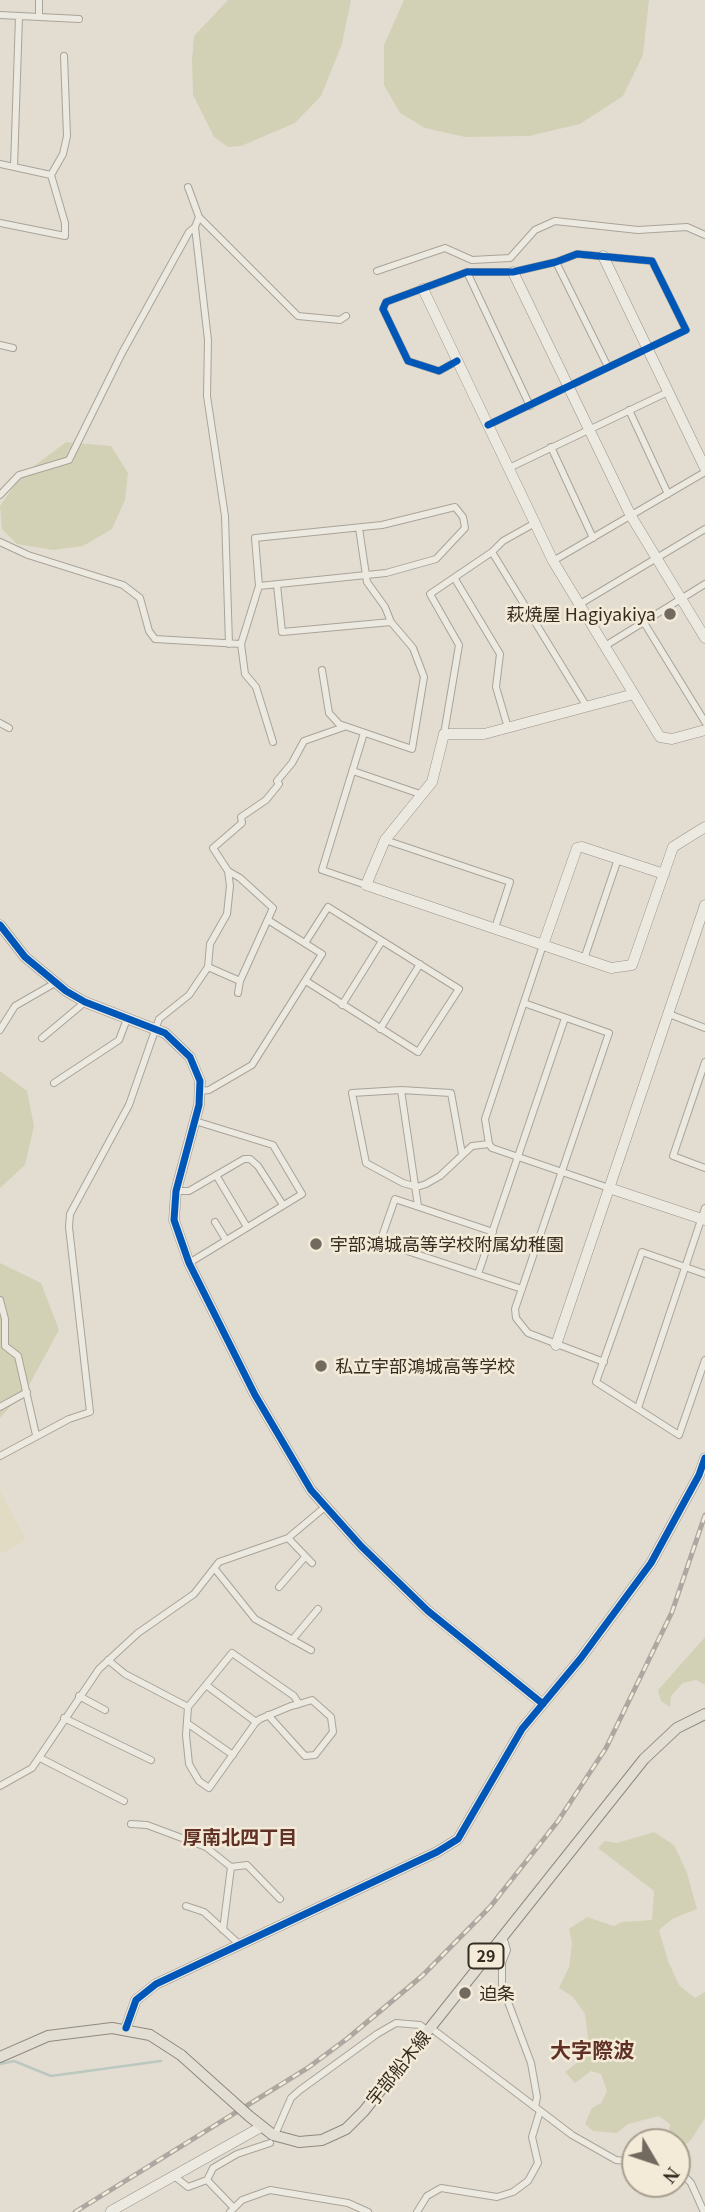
<!DOCTYPE html>
<meta charset="utf-8">
<style>
body{margin:0}
#map{position:relative;width:705px;height:2212px;overflow:hidden;background:#e3ddd1;font-family:Georgia,serif}
canvas{display:block}
.north{position:absolute;left:621px;top:2128px;width:70px;height:70px;box-sizing:border-box;background:#f3ebd8;border:2px solid #a89f8f;border-radius:50%;rotate:129deg;font-size:19px;font-weight:700;line-height:28px;text-align:center;color:#372c21}
.north::after{content:'';display:block;margin:auto;width:24px;height:32px;background:#736a5f;clip-path:polygon(50% 0,100% 100%,50% 72%,0 100%)}
</style>
<div id="map">
<canvas width="705" height="2212"></canvas>
<div class="north">N</div>
</div>
<script>
const c = document.querySelector('canvas').getContext('2d');
c.lineJoin = 'round';
function fill(path, color) { c.fillStyle = color; c.fill(path, 'evenodd'); }
const shape = rows => new Path2D(rows.map(r => 'M' + r).join(''));
function stroke(path, color, width, dash) { c.strokeStyle = color; c.lineWidth = width; c.lineCap = dash ? 'butt' : 'round'; c.setLineDash(dash || []); c.stroke(path); }
function drawText(font, color, halo, rows, align = 'center') {
  c.font = font + ' Georgia,"Noto Sans JP",serif'; c.lineWidth = 5; c.setLineDash([]); c.textBaseline = 'middle'; c.strokeStyle = halo; c.fillStyle = color; for (const [text, x, y, turn = 0] of rows) {
    c.save(); c.translate(x, y); c.rotate((+turn || 0) * Math.PI / 180); c.textAlign = isNaN(turn) ? turn : align; if (halo) c.strokeText(text, 0, 0); c.fillText(text, 0, 0); c.restore();
  }
}
const farmland = shape([
 [0,1490,26,1540,0,1554]
]);
const green = shape([
 [228,0,351,0,342,44,321,96,295,123,241,146,228,147,214,137,193,95,192,60,194,36],
 [404,0,649,0,643,55,623,96,580,124,529,136,465,137,425,128,400,113,384,85,384,45],
 [66,442,111,446,128,473,125,500,112,529,83,546,53,550,17,544,2,529,0,506,21,476],
 [0,1071,27,1091,34,1126,25,1165,0,1188],
 [0,1263,41,1283,59,1330,28,1387,0,1418],
 [705,1637,705,1685,696,1680,683,1683,671,1696,670,1707,661,1701,658,1690],
 [654,1832,674,1845,687,1873,697,1909,672,1919,659,1930,668,1961,679,1985,695,1998,705,1992,705,2118,691,2140,677,2151,677,2142,667,2142,670,2124,659,2116,628,2124,617,2133,593,2131,585,2124,592,2108,601,2103,607,2091,601,2074,591,2071,575,2083,565,2072,583,2058,589,2046,585,2014,573,1997,559,1988,569,1967,572,1943,569,1929,587,1917,614,1926,622,1922,652,1920,654,1891,598,1848,605,1841,617,1843]
]);
const stream = shape([
 [0,2064,14,2061,51,2076,161,2061]
]);
const street = shape([
 [39,0,39,17],
 [0,15,79,19],
 [0,164,51,175,63,154,67,136,64,56],
 [14,167,19,16],
 [199,217,298,316,340,320,346,316],
 [0,223,65,236,65,223,51,175],
 [195,227,208,340,207,396,225,516,229,644],
 [556,262,608,367],
 [377,271,445,248,472,260,510,258,535,230,555,221,638,230,687,227,705,235],
 [467,272,530,406],
 [0,345,13,348],
 [457,361,439,371,408,361,383,309,386,302,467,272,513,272,556,262,577,254,652,261,686,330,488,425],
 [629,410,668,494],
 [551,447,593,538],
 [509,468,668,392],
 [0,495,19,475,69,460,122,353,189,232,195,227,199,217,188,187],
 [0,542,28,555,123,585,140,598,149,631,155,639,241,644],
 [492,552,587,707],
 [553,561,705,472],
 [455,579,500,654,496,687,508,728],
 [277,585,282,632,391,622],
 [259,586,386,573,436,559,465,528,463,517,455,507,382,525,255,538,259,586,241,644,245,674,256,687,273,742],
 [580,604,705,529],
 [643,621,705,722],
 [605,646,705,584],
 [322,670,329,713,339,724,412,749,424,677,413,648,391,622,385,607,367,582,359,528],
 [0,723,9,728],
 [364,733,322,870,366,885],
 [444,734,459,645,430,594,492,552,503,541,535,523],
 [353,771,423,795],
 [385,840,510,882,495,928],
 [228,871,240,878,273,908,240,981,238,993],
 [305,943,328,907,459,989,418,1052,306,981],
 [543,945,485,1119,489,1144,492,1148,609,1188],
 [584,959,618,859],
 [208,967,240,981],
 [524,1003,609,1033,515,1309,516,1318,528,1333,604,1362],
 [342,1005,382,941],
 [669,1014,705,1028],
 [380,1029,420,964],
 [0,1030,15,1006,55,983],
 [42,1038,85,1002],
 [705,1062,673,1156,705,1168],
 [54,1083,119,1040,127,1019],
 [401,1090,418,1206],
 [200,1091,209,1090,252,1065,322,954,268,920],
 [462,1154,451,1093,401,1090,352,1093,366,1163,403,1183,417,1187,426,1184,440,1176,472,1146,489,1144],
 [216,1175,247,1227],
 [176,1191,189,1191,244,1159,250,1159,258,1166,283,1205],
 [215,1222,226,1240],
 [493,1232,395,1199,380,1242,522,1289],
 [189,1263,302,1194,273,1145,195,1121],
 [478,1274,565,1018],
 [705,1274,642,1252,596,1382,679,1435,705,1360],
 [0,1300,5,1319,5,1346,18,1356,36,1435],
 [0,1407,27,1392],
 [638,1408,705,1208],
 [0,1456,69,1419,90,1412,69,1227,70,1214,129,1105,159,1019,189,995,208,967,210,944,227,914,230,886,228,871,213,848,242,823,241,817,266,800,279,784,277,781,292,763,304,741,344,727],
 [288,1538,312,1563],
 [215,1569,255,1619,311,1650],
 [279,1587,305,1557],
 [292,1640,318,1609],
 [108,1660,125,1674,188,1707],
 [206,1685,256,1722],
 [79,1696,105,1710],
 [268,1715,305,1756,315,1755,333,1732,331,1717,312,1700,299,1704,291,1706,260,1719,256,1722,209,1788,199,1781,189,1764,186,1735,188,1707,232,1653,294,1696,299,1704],
 [64,1718,151,1760],
 [187,1723,233,1755],
 [40,1758,124,1801],
 [0,1786,32,1768,99,1669,138,1633,194,1594,219,1562,288,1538,325,1507],
 [131,1824,147,1825,206,1847,231,1867,247,1865,280,1899],
 [186,1906,204,1912,240,1945],
 [223,1930,231,1867],
 [503,1936,507,1950,502,1963,502,1986,531,2063,537,2097,535,2107],
 [431,2028,572,2135,616,2160,635,2162],
 [277,2130,291,2098,300,2090,377,2034,396,2023,420,2025,428,2031],
 [677,2168,691,2183,704,2212],
 [173,2175,188,2187,207,2180,233,2207],
 [207,2180,213,2168,237,2154,270,2143],
 [230,2212,242,2200,270,2190,348,2203,368,2212],
 [417,2212,427,2196,441,2188,497,2197,513,2192,528,2181,538,2163,532,2137,540,2111]
]);
const secondary = shape([
 [603,256,705,468],
 [513,272,631,516,705,638],
 [423,289,553,561,660,737,672,739,705,730],
 [634,694,484,734,444,734,432,782,385,840,366,885,611,968,632,965,673,847,705,827],
 [0,925,25,957,66,991,85,1002,165,1033,190,1057,200,1081,199,1105,176,1191,174,1220,189,1263,255,1395,311,1490,361,1546,428,1611,543,1704],
 [543,945,577,848,582,847,664,874],
 [609,1188,705,1220],
 [556,1345,705,905],
 [126,2028,136,2000,156,1984,437,1852,458,1839,522,1729,581,1658,651,1563,699,1475,705,1458],
 [111,2211,261,2127]
]);
const primary = shape([
 [0,2057,48,2036,112,2028,150,2035,181,2055],
 [249,2116,273,2135,299,2142,322,2140,346,2129,364,2111,644,1759,677,1728,705,1714]
]);
const rail = shape([
 [75,2212,309,2067,348,2038,422,1976,490,1907,558,1821,606,1748,672,1612,705,1515]
]);
const primaryBridge = shape([
 [181,2055,249,2116]
]);
const cycleway = shape([
 [457,361,439,371,408,361,383,309,386,302,467,272,513,272,556,262,577,254,652,261,686,330,488,425],
 [0,925,25,957,66,991,85,1002,165,1033,190,1057,200,1081,199,1105,176,1191,174,1220,189,1263,255,1395,311,1490,361,1546,428,1611,543,1704],
 [126,2028,136,2000,156,1984,437,1852,458,1839,522,1729,581,1658,651,1563,699,1475,705,1458]
]);
const markers = [
 [670,614,7,"#736a5f"],
 [316,1244,7,"#736a5f"],
 [321,1366,7,"#736a5f"],
 [465,1993,7,"#736a5f"]
];
const shields = [
 [486,1956,35]
];
const shieldNames = [
 ["29",486,1956]
];
const poiNames = [
 ["萩焼屋 Hagiyakiya",656,614,"right"],
 ["宇部鴻城高等学校附属幼稚園",330,1244],
 ["私立宇部鴻城高等学校",335,1366],
 ["迫条",479,1993]
];
const streetNames = [
 ["宇部船木線",398,2068,-51]
];
const neighbourhoodNames = [
 ["厚南北四丁目",240,1837]
];
const quarterNames = [
 ["大字際波",592,2050]
];
fill(farmland, '#e1dbc3');
fill(green, '#d2d1b5');
stroke(stream, '#bac8c0', 2.5);
stroke(street, '#a9a399', 8);
stroke(secondary, '#989289', 11);
stroke(primary, '#8e8880', 12);
stroke(street, '#ece9e1', 6);
stroke(secondary, '#ece9e1', 10);
stroke(primary, '#e3ded4', 10);
stroke(rail, '#aca7a1', 5);
stroke(rail, '#f3ebd8', 2.5, [8]);
stroke(primaryBridge, '#8e8880', 12, []);
stroke(primaryBridge, '#e3ded4', 10);
stroke(cycleway, '#0057b8', 7);
for (const [x, y, r, color] of markers) { const dot = new Path2D(); dot.arc(x, y, r, 0, 2 * Math.PI); c.fillStyle = color; c.fill(dot); stroke(dot, '#f3ebd8', 2.5); }
for (const [x, y, w] of shields) { const box = new Path2D(); box.roundRect(x - w / 2, y - 12.5, w, 25, 5); c.fillStyle = '#f3ebd8'; c.fill(box); stroke(box, '#372c21', 2); }
drawText('bold 16px', '#372c21', null, shieldNames);
drawText('18px', '#372c21', '#f3ebd8', poiNames, 'left');
drawText('18px', '#372c21', '#f3ebd8', streetNames);
drawText('bold 19px', '#603025', '#f3ebd8', neighbourhoodNames);
drawText('bold 21px', '#603025', '#f3ebd8', quarterNames);
</script>
